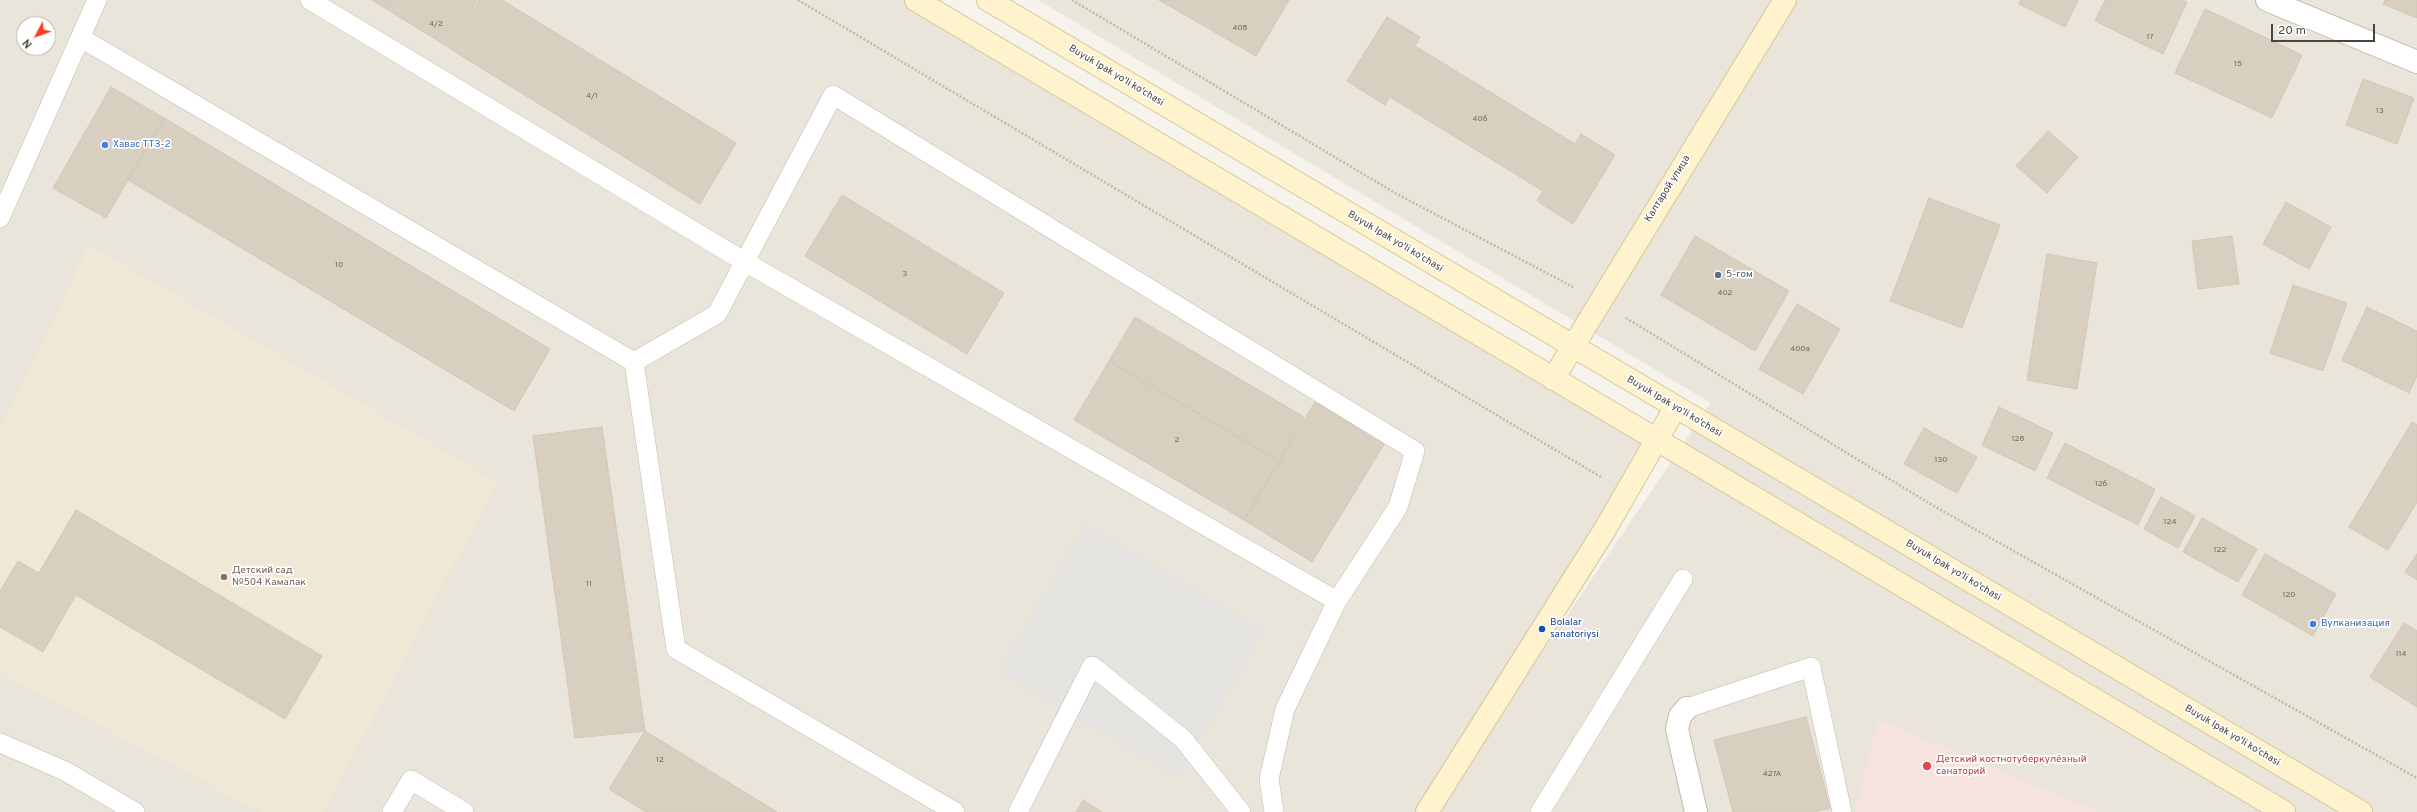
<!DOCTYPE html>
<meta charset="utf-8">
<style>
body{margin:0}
#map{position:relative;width:2417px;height:812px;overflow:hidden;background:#f6f3ec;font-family:Overpass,sans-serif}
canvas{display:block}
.north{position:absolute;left:16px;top:16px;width:40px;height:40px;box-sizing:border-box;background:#fff;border:1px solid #b7b4b0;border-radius:50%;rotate:229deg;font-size:11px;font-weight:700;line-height:16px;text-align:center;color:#4b4439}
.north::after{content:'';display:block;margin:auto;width:14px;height:18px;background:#fc3f1d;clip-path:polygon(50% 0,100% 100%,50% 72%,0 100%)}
.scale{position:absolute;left:2271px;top:24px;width:104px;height:18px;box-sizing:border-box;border:2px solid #4b4439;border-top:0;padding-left:5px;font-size:12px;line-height:14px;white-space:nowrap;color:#4b4439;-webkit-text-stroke:3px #fff;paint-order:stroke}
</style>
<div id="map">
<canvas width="2417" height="812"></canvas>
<div class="north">N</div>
<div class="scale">20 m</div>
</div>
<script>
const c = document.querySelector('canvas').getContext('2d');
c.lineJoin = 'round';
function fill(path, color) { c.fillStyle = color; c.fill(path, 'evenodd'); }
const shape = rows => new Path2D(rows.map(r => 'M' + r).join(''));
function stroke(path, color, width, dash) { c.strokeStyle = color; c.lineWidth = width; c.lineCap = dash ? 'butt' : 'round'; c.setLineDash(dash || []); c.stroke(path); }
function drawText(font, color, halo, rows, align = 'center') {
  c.font = font + ' Overpass,sans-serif'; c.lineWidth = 3.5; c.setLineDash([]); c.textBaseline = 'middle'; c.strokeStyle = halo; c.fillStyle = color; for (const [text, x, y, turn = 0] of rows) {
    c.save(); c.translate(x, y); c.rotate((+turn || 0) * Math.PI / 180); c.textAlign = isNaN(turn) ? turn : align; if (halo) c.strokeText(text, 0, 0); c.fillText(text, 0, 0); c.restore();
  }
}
const residential = shape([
 [0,0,916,0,1656,441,1427,812,0,812],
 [24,24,48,24,48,48,24,48],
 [1038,0,2417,0,2417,812,1434,812,1711,403]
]);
const education = shape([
 [89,245,497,482,324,812,261,812,0,672,0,428]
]);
const medical = shape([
 [1878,720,2098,812,1855,812]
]);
const parking = shape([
 [1085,525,1264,631,1178,777,998,672]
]);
const building = shape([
 [372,0,477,0,448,47,372,0],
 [479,0,502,0,736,143,700,204,449,48,479,0],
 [1159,0,1289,0,1256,56,1159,0],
 [2021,0,2078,0,2065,27,2019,4,2021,0],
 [2105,0,2182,0,2187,2,2163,54,2095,21,2105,0],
 [2385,0,2417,0,2417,18,2383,4,2385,0],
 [2205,9,2302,55,2272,118,2175,73,2205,9],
 [1387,17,1420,37,1415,46,1575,144,1581,134,1615,155,1573,224,1537,201,1543,191,1390,97,1385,105,1347,81,1387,17],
 [2363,79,2414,98,2397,144,2346,125,2363,79],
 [111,87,164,118,106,218,53,188,111,87],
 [164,118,550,349,514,411,128,180,164,118],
 [2048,131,2078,157,2047,193,2016,166,2048,131],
 [842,195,1004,293,967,354,805,256,842,195],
 [1929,198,2000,225,1962,328,1890,301,1929,198],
 [2286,202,2331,227,2309,269,2263,244,2286,202],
 [1695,236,1789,291,1755,351,1661,295,1695,236],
 [2232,236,2239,284,2198,289,2192,241,2232,236],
 [2047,254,2097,263,2077,389,2027,380,2047,254],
 [2293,285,2347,303,2323,371,2270,353,2293,285],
 [1797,304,1840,329,1803,394,1759,369,1797,304],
 [2367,307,2417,331,2417,376,2409,393,2342,360,2367,307],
 [1135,317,1304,417,1279,461,1109,361,1135,317],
 [1109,361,1279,461,1244,520,1074,420,1109,361],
 [1315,402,1385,443,1312,562,1244,520,1315,402],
 [1999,407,2053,433,2035,471,1982,445,1999,407],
 [2412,422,2417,425,2417,502,2388,550,2349,527,2412,422],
 [602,427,645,731,575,738,533,436,602,427],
 [1924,428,1977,457,1957,493,1904,464,1924,428],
 [2065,443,2155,489,2138,525,2047,478,2065,443],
 [2161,497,2195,516,2178,548,2144,529,2161,497],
 [76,510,322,656,285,719,76,595,43,652,0,627,0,591,18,561,39,573,76,510],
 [2202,518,2257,549,2238,582,2183,552,2202,518],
 [2265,554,2336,594,2313,636,2242,595,2265,554],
 [2417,554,2417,580,2405,572,2417,554],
 [2404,623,2417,631,2417,707,2370,677,2404,623],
 [1806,717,1830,808,1815,812,1733,812,1714,740,1806,717],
 [645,731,777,812,646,812,609,789,645,731],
 [1083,800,1102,812,1076,812,1083,800]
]);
const path = shape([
 [798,0,1601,477],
 [1072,0,1395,193,1575,288],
 [1626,318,1932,505,2417,778]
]);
const lane = shape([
 [310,0,745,262,1337,601],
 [81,38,634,362,717,314,833,95,1415,451,1398,507,1337,601,1285,709,1269,779,1274,812],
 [0,218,97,0],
 [634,362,676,649,955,812],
 [1687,708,1811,667,1842,812],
 [0,743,65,771,135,812],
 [392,812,411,780,464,812],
 [1018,812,1092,666,1183,739,1241,812],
 [1540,812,1683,579]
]);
const street = shape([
 [2267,0,2417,62],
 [1687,708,1680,716,1677,729,1696,812]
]);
const secondary = shape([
 [916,0,2284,812],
 [988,0,2361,812],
 [1553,379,1785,0],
 [1427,812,1604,531,1675,408]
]);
const markers = [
 [105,145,4,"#3f7fe0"],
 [1718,275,4,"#5c6f8a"],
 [224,577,4,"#8d6e63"],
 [2313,624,4,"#3f7fe0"],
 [1542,629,4,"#1a4fb4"],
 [1927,766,5,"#e0444e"]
];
const numberNames = [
 ["4/2",436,24],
 ["408",1240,28],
 ["17",2150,37],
 ["15",2238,64],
 ["4/1",592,96],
 ["13",2380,111],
 ["406",1480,119],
 ["10",339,265],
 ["3",905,274],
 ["402",1725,293],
 ["400а",1800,349],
 ["128",2018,439],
 ["2",1177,440],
 ["130",1941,460],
 ["126",2101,484],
 ["124",2170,522],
 ["122",2220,550],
 ["11",589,584],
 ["120",2289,595],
 ["114",2401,654],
 ["12",660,760],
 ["427А",1772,774]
];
const streetNames = [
 ["Buyuk Ipak yo'li ko'chasi",1116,76,31],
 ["Калтарой улица",1668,189,-58],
 ["Buyuk Ipak yo'li ko'chasi",1395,242,31],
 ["Buyuk Ipak yo'li ko'chasi",1674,407,31],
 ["Buyuk Ipak yo'li ko'chasi",1953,571,31],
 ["Buyuk Ipak yo'li ko'chasi",2232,736,31]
];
const shopNames = [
 ["Хавас ТТЗ-2",113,145],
 ["Вулканизация",2321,624]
];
const serviceNames = [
 ["5-гом",1726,275]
];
const educationNames = [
 ["Детский сад",232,571],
 ["№504 Камалак",232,583]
];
const transitNames = [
 ["Bolalar",1550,623],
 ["sanatoriysi",1550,635]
];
const healthNames = [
 ["Детский костнотуберкулёзный",1936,760],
 ["санаторий",1936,772]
];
fill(residential, '#eae5da');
fill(education, '#efe8d6');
fill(medical, '#f6e3e0');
fill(parking, '#e5e3e0');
fill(building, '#d8cfc1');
stroke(building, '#d3c7b4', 1);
stroke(lane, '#c2bbae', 20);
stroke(street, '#c2bbae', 24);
stroke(secondary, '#d6c79b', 24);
stroke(path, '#c4b79f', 2.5, [2, 2]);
stroke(lane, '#fff', 19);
stroke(street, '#fff', 22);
stroke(secondary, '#fff3cd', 22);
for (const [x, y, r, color] of markers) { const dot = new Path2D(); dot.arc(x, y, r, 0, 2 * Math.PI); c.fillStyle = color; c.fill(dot); stroke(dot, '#fff', 1.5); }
drawText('8px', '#6e675b', null, numberNames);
drawText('10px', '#4b4439', '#fff', streetNames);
drawText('10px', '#366cbe', '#fff', shopNames, 'left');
drawText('10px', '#4e5e75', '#fff', serviceNames, 'left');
drawText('10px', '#785e54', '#fff', educationNames, 'left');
drawText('10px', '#164399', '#fff', transitNames, 'left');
drawText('10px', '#be3a42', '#fff', healthNames, 'left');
</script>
